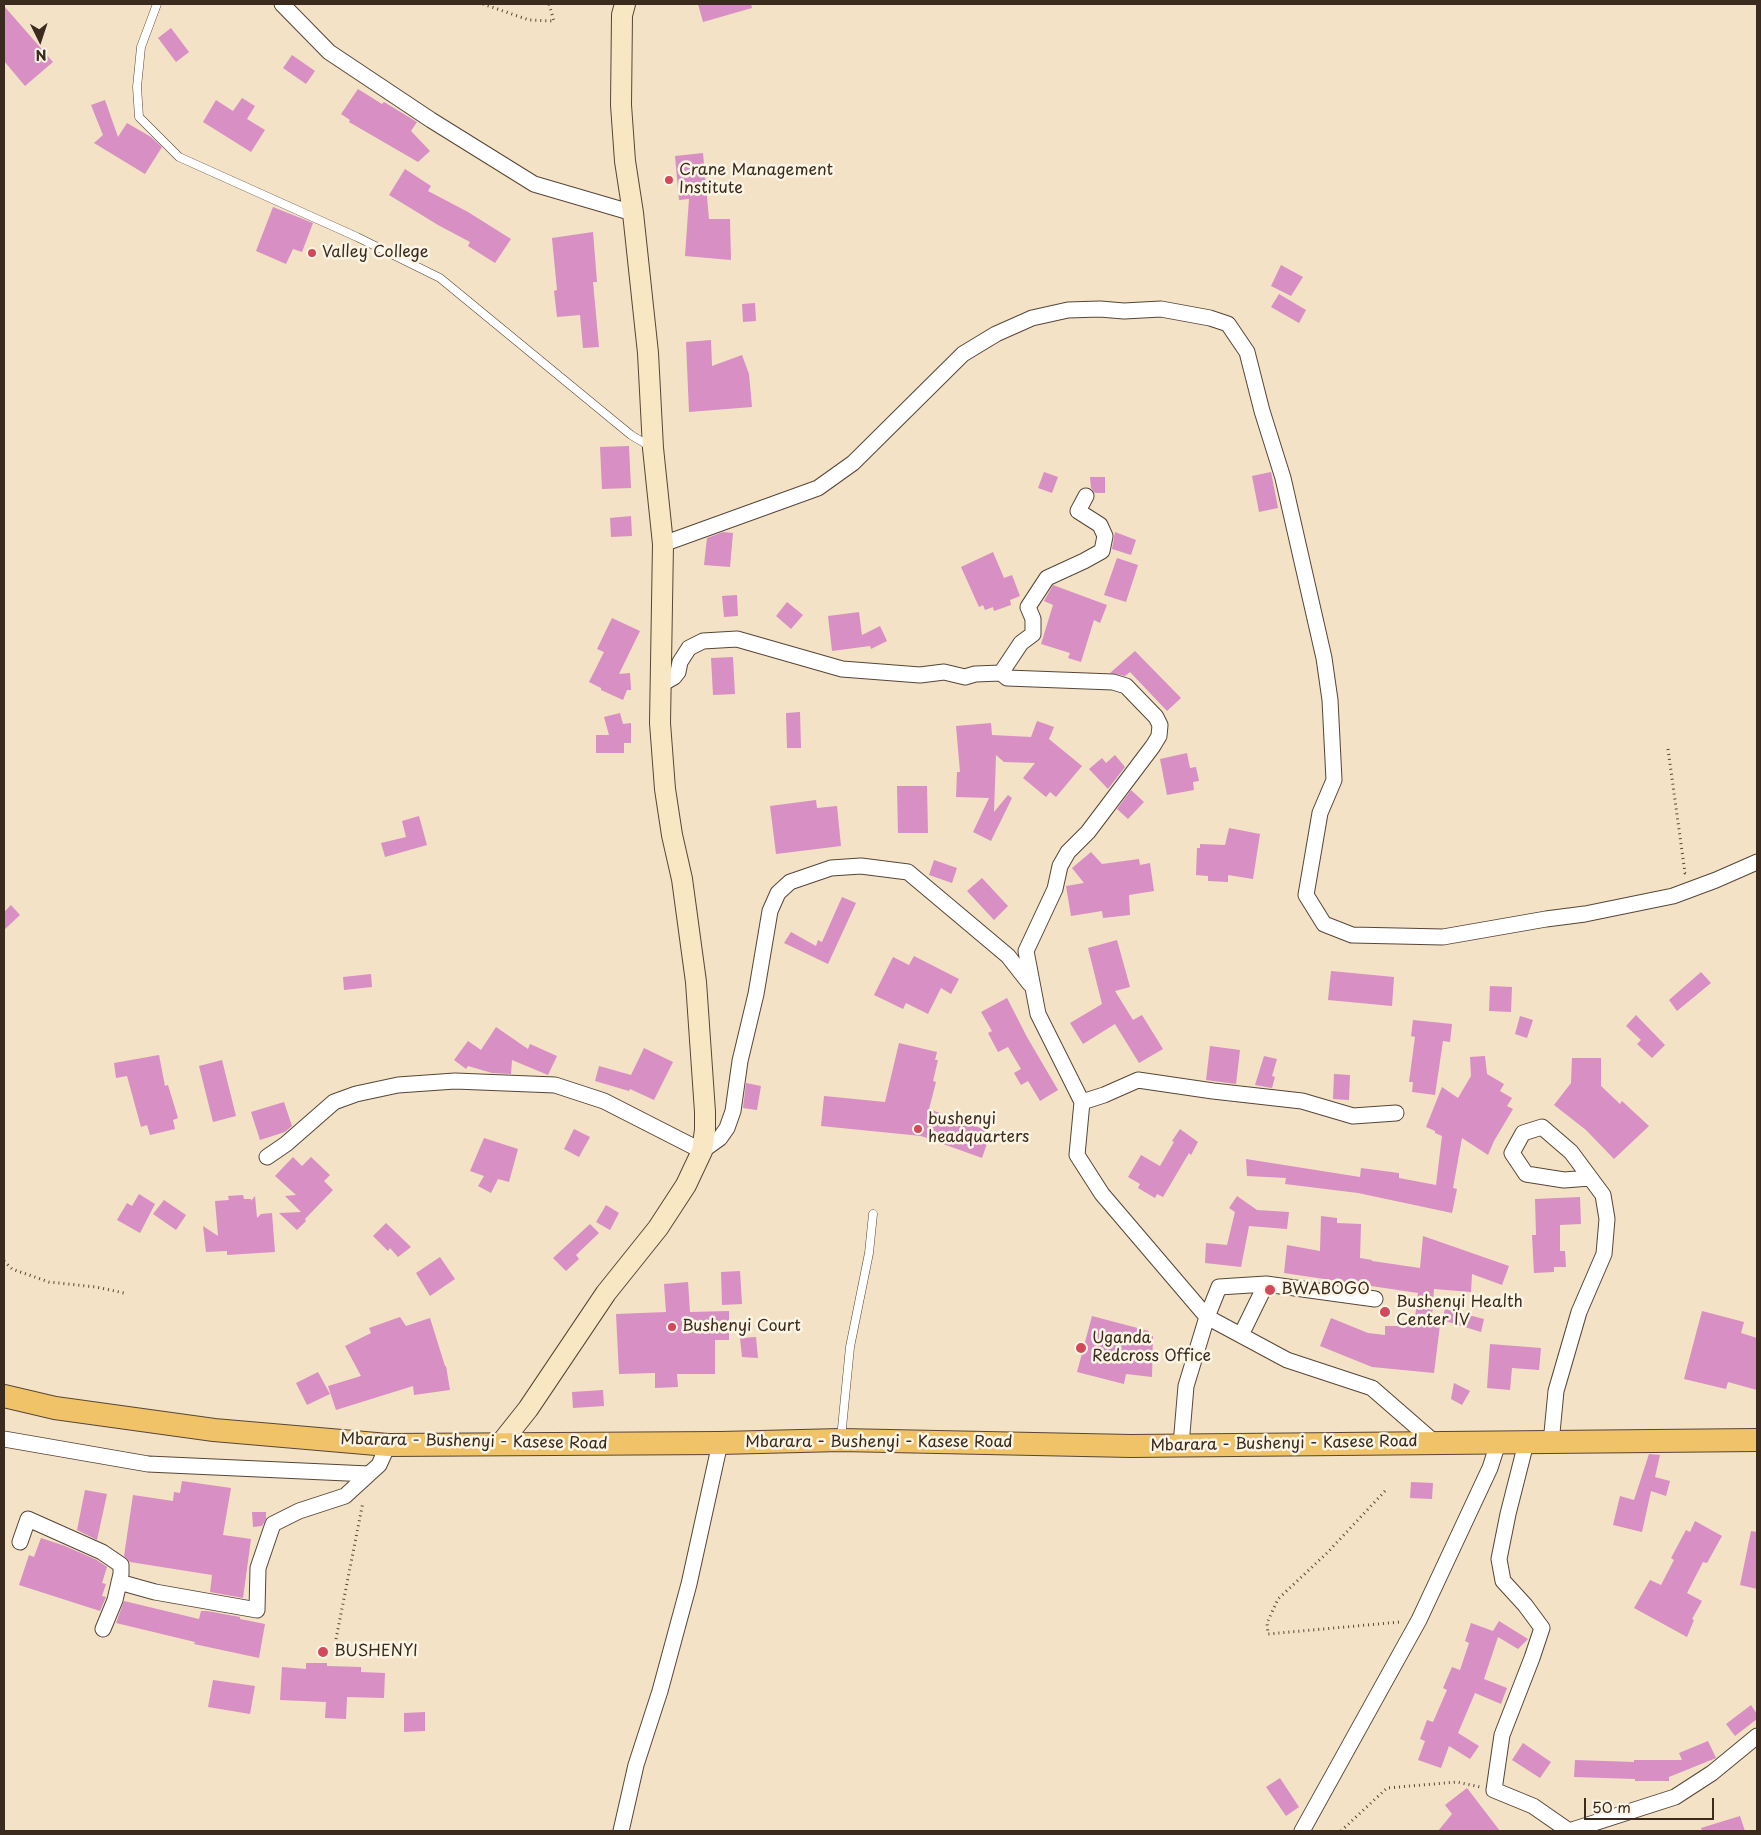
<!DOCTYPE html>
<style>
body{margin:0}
#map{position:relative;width:1761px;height:1835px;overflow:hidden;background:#f3e2c5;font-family:"Playpen Sans",sans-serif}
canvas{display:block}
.frame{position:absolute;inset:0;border:5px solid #3b2a1e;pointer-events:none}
.north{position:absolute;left:15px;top:15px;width:50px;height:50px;-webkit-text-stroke:4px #fcf5e5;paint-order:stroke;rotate:176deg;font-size:14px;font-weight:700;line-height:20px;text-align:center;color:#3b2a1e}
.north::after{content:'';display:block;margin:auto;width:18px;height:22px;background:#3b2a1e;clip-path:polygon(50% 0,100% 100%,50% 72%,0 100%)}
.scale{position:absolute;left:1584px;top:1798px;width:130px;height:22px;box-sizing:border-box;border:2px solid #3b2a1e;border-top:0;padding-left:6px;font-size:15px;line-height:18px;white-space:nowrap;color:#3b2a1e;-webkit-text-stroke:4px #fcf5e5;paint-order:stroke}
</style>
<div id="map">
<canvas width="1761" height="1835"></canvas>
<div class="frame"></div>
<div class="north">N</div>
<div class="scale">50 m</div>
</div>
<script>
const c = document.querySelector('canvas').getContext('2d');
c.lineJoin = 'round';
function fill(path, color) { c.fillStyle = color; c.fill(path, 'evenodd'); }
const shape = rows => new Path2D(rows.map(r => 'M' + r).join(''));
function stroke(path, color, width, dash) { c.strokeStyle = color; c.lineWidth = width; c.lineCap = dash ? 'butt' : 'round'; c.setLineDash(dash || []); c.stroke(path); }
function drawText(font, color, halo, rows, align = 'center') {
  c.font = font + ' "Playpen Sans",sans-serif'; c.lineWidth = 5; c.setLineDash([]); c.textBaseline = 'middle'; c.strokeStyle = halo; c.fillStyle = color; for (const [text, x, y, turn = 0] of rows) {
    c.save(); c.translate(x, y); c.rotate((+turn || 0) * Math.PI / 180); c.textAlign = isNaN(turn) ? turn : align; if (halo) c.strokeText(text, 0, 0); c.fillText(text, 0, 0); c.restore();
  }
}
const building = shape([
 [698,4,751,4,752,8,703,22],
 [4,6,53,62,25,86,4,61],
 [171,28,189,52,176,62,158,38],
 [292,55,315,71,306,84,283,68],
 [358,89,382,104,384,102,417,122,411,131,430,151,418,162,349,122,350,120,341,114],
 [242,98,255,106,247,119,265,130,251,152,203,122,216,100,233,111],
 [105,100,118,137,127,123,151,137,162,147,145,174,94,143,103,135,91,105],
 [703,153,709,219,730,219,731,260,685,256,689,199,679,200,675,156],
 [405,169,431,186,428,191,468,212,511,239,495,263,468,246,470,242,438,225,389,195],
 [273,207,313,223,302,252,293,249,286,264,256,251],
 [593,232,597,282,593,282,599,347,583,348,580,315,557,317,554,291,557,290,552,238],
 [1281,265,1303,277,1291,296,1271,286],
 [1279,294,1306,310,1299,323,1271,307],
 [755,303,756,321,743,322,742,304],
 [711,340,712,366,742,355,749,374,752,407,689,412,686,342],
 [629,446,631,488,602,489,600,447],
 [1044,472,1058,477,1052,493,1038,488],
 [1271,472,1278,508,1259,512,1252,476],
 [1090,477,1105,477,1105,493,1095,493,1091,488],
 [631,516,632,536,611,537,610,518],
 [723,532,733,533,730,567,704,565,707,538],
 [1115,532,1136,540,1131,555,1112,549],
 [993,552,1004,578,1012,575,1020,596,1010,600,1011,605,994,611,993,607,985,610,983,605,979,607,961,567],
 [1117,558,1138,565,1126,602,1104,595],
 [1053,585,1107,605,1100,623,1094,620,1081,662,1068,658,1070,653,1041,644,1053,605,1044,601],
 [737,595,738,616,724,617,722,596],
 [787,602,803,615,791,629,776,616],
 [859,612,862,635,880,626,887,641,871,649,870,646,832,651,828,616],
 [612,618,640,631,619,674,630,673,631,690,627,690,623,700,601,690,601,688,589,682,604,652,597,649],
 [1135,651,1181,698,1167,711,1130,672,1125,676,1110,673],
 [733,657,735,694,713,695,711,658],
 [800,712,801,748,787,748,786,713],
 [620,713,623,724,631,723,631,743,624,743,624,753,596,753,596,735,609,735,604,717],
 [1037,721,1054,727,1049,739,1082,766,1056,797,1050,792,1046,797,1023,778,1035,763,1004,762,996,755,994,812,1008,795,1012,798,991,841,973,832,989,798,956,797,957,772,960,772,956,726,991,723,992,735,1031,737],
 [1187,753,1190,768,1196,767,1199,781,1193,782,1194,790,1167,795,1160,759],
 [1115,755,1125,767,1108,789,1089,769,1102,758,1106,763],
 [897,786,927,786,928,833,898,833],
 [1131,790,1144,802,1128,819,1117,809],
 [816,800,817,808,837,806,841,846,776,854,770,806],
 [419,816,427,845,385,857,381,843,406,837,402,821],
 [1229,828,1260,834,1253,879,1228,875,1228,882,1208,881,1208,876,1196,875,1197,848,1200,848,1200,844,1225,845],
 [1091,852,1102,864,1139,859,1140,865,1150,863,1154,891,1129,895,1130,915,1103,918,1102,911,1071,916,1066,886,1084,883,1072,868],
 [934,860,957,868,952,883,929,875],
 [982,878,1008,906,994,920,967,891],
 [842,897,856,903,828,964,784,943,791,932,816,946,818,940,822,942],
 [11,905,20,915,4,930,4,912],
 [1117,940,1130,987,1115,991,1133,1020,1142,1015,1163,1049,1139,1063,1115,1024,1083,1044,1070,1023,1102,1004,1088,948],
 [914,956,959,979,951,994,941,988,928,1014,906,1003,903,1009,874,995,893,957,909,965],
 [1331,971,1394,977,1392,1006,1328,1000],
 [1701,972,1711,983,1677,1011,1669,1000],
 [371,974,372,987,344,990,343,977],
 [1490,986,1512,987,1511,1012,1489,1011],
 [1007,998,1027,1037,1058,1090,1040,1101,1028,1081,1021,1085,1014,1073,1021,1069,1008,1047,998,1052,988,1033,992,1031,981,1012],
 [1636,1015,1665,1045,1652,1058,1637,1044,1641,1040,1626,1026],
 [1520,1016,1533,1020,1527,1038,1515,1034],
 [1413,1020,1452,1024,1450,1042,1443,1041,1435,1095,1412,1092,1413,1082,1409,1082,1415,1037,1411,1036],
 [496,1027,528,1049,530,1044,557,1056,548,1075,512,1060,511,1074,492,1073,468,1066,466,1069,454,1060,468,1041,481,1050],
 [899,1043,937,1052,935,1060,938,1060,933,1081,936,1082,929,1109,991,1132,982,1158,921,1136,821,1126,824,1096,885,1102],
 [1210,1046,1240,1050,1236,1084,1206,1080],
 [644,1048,673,1062,654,1100,630,1089,629,1091,595,1081,599,1066,631,1075],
 [159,1055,165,1086,168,1085,178,1118,173,1120,175,1129,150,1135,147,1125,141,1127,127,1076,116,1078,114,1063],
 [1264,1056,1277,1059,1272,1076,1275,1077,1272,1088,1255,1085],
 [1485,1056,1487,1074,1504,1084,1500,1091,1512,1098,1507,1106,1513,1109,1494,1141,1488,1155,1462,1138,1453,1188,1457,1189,1452,1213,1358,1193,1285,1184,1286,1178,1247,1176,1246,1159,1360,1177,1361,1168,1399,1173,1399,1178,1436,1185,1442,1136,1435,1133,1435,1131,1426,1127,1442,1087,1458,1098,1471,1076,1470,1057],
 [1572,1058,1601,1058,1601,1086,1620,1104,1622,1101,1649,1126,1614,1159,1586,1130,1554,1105,1571,1083],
 [222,1060,236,1116,213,1122,199,1066],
 [1334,1074,1350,1075,1349,1100,1333,1099],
 [746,1083,761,1086,757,1110,743,1108],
 [284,1102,292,1126,285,1132,260,1140,251,1112],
 [574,1129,590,1137,579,1157,564,1149],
 [1180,1129,1198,1142,1191,1155,1189,1153,1163,1197,1157,1194,1155,1198,1138,1188,1140,1184,1128,1177,1141,1155,1160,1166,1174,1142,1172,1141],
 [484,1138,518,1149,509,1182,498,1179,491,1193,478,1186,484,1176,470,1171],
 [293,1157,302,1166,311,1157,330,1175,324,1181,333,1190,305,1219,306,1221,297,1230,279,1213,301,1212,285,1196,296,1195,275,1176],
 [139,1194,155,1204,140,1233,117,1220,127,1203,132,1206],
 [243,1195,244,1199,251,1199,251,1201,255,1196,257,1218,261,1214,272,1213,275,1252,227,1255,227,1251,206,1252,203,1226,218,1236,215,1201,229,1200,228,1196],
 [1237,1196,1257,1210,1289,1212,1287,1229,1249,1226,1241,1267,1205,1263,1206,1243,1227,1245,1235,1212,1229,1208],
 [1580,1197,1581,1224,1560,1225,1560,1251,1565,1251,1566,1267,1554,1267,1554,1272,1534,1273,1532,1235,1536,1235,1535,1199],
 [164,1200,186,1215,176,1230,153,1214],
 [606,1205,619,1213,610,1230,596,1222],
 [1321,1216,1337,1218,1337,1223,1361,1224,1360,1258,1372,1260,1372,1261,1420,1268,1423,1236,1509,1266,1502,1285,1472,1274,1471,1292,1434,1289,1432,1316,1441,1317,1434,1373,1372,1367,1320,1346,1331,1318,1368,1333,1385,1335,1385,1326,1414,1326,1418,1293,1284,1273,1287,1245,1320,1251],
 [386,1223,411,1247,398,1257,390,1248,388,1251,373,1236],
 [590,1224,599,1233,576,1255,579,1259,566,1271,553,1258],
 [440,1257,455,1279,430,1296,416,1273],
 [740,1271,742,1304,722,1305,721,1272],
 [688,1282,690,1312,729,1311,729,1340,715,1340,715,1374,677,1374,678,1387,655,1388,655,1373,619,1374,616,1314,666,1312,664,1284],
 [1445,1309,1484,1319,1481,1332,1442,1320],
 [1702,1311,1744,1322,1741,1333,1757,1338,1757,1390,1728,1382,1726,1389,1684,1379],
 [1092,1316,1149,1331,1148,1336,1153,1336,1152,1377,1126,1374,1124,1384,1077,1372],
 [400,1317,406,1326,430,1318,445,1366,446,1366,450,1390,414,1395,413,1386,336,1410,328,1386,361,1376,345,1346,371,1333,369,1328],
 [756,1337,758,1358,742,1357,740,1338],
 [1490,1344,1541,1348,1539,1370,1512,1368,1510,1390,1487,1388],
 [318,1372,330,1394,307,1405,296,1383],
 [1454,1383,1470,1391,1462,1405,1451,1399],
 [603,1390,604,1406,573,1408,572,1392],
 [1649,1454,1660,1455,1655,1477,1670,1481,1666,1496,1651,1491,1642,1532,1613,1525,1620,1496,1634,1500],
 [182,1481,231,1488,223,1535,251,1539,243,1598,210,1592,212,1575,130,1562,124,1556,133,1495,173,1501,174,1492,180,1493],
 [1411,1482,1433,1483,1432,1499,1410,1498],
 [85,1490,107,1494,97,1540,77,1530],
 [252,1512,266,1512,266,1519,262,1526,253,1527],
 [1695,1521,1722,1536,1707,1563,1703,1562,1687,1593,1702,1601,1692,1619,1694,1620,1687,1637,1634,1608,1650,1580,1661,1585,1674,1560,1671,1558,1686,1530,1690,1532],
 [1751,1531,1757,1532,1757,1589,1740,1585],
 [41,1538,65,1546,97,1560,107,1567,102,1583,106,1584,102,1596,106,1597,100,1611,19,1585,29,1555,34,1557],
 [124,1601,199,1619,201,1611,207,1611,240,1617,240,1619,265,1624,259,1658,194,1644,195,1642,116,1623],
 [1499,1621,1528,1639,1518,1649,1498,1637,1484,1679,1507,1688,1501,1704,1475,1693,1458,1733,1479,1746,1470,1759,1449,1746,1441,1768,1418,1760,1425,1741,1420,1739,1427,1720,1433,1722,1447,1690,1443,1688,1452,1667,1460,1670,1469,1643,1465,1641,1471,1623,1493,1631],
 [306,1663,327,1663,327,1666,361,1667,361,1672,385,1673,384,1698,347,1697,346,1719,325,1718,326,1702,280,1700,282,1667,306,1669],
 [213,1680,255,1686,250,1714,208,1707],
 [1751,1705,1757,1714,1757,1719,1735,1736,1726,1724],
 [425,1712,425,1731,404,1732,404,1713],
 [1708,1741,1716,1758,1669,1777,1669,1781,1635,1781,1635,1779,1574,1777,1575,1760,1634,1762,1634,1760,1682,1760,1679,1753],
 [1523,1743,1551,1762,1540,1778,1512,1760],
 [1280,1778,1299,1807,1286,1816,1266,1787],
 [1467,1788,1500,1831,1438,1831,1452,1814,1445,1805],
 [1740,1816,1745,1831,1702,1831,1701,1828]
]);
const path = shape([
 [483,4,529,20,554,21,549,4],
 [1668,749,1685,873,1687,874],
 [4,1261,12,1269,49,1282,96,1287,124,1293],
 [1385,1491,1327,1553,1278,1599,1267,1623,1268,1634,1400,1622],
 [336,1639,363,1502],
 [1341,1831,1387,1788,1457,1782,1480,1787]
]);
const lane = shape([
 [157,4,141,47,137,87,139,117,179,157,357,237,440,278,631,435,651,447],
 [841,1438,850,1347,869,1253,873,1214]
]);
const street = shape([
 [282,4,329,52,431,120,534,184,633,213],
 [663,544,818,488,853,463,963,354,996,334,1032,318,1068,310,1100,309,1124,311,1161,309,1210,318,1228,324,1247,352,1262,411,1283,478,1324,658,1330,700,1334,780,1320,813,1306,895,1324,924,1352,935,1443,937,1546,919,1585,914,1673,896,1716,880,1757,862],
 [1001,673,1021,643,1033,634,1033,619,1028,607,1047,578,1084,561,1102,551,1105,536,1100,525,1078,511,1086,496],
 [660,685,674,677,678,672,680,662,689,648,703,641,737,639,842,669,920,675,944,672,965,677,975,674,1001,673,1007,678,1113,682,1126,686,1156,717,1160,725,1159,736,1153,746,1088,832,1068,852,1060,866,1055,889,1026,951,1038,1014,1082,1102,1077,1155,1102,1194,1207,1317,1287,1360,1372,1388,1434,1442],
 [1082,1102,1104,1095,1138,1080,1213,1091,1302,1101,1353,1116,1396,1113],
 [267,1157,286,1144,334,1102,356,1094,398,1085,455,1081,555,1085,604,1101,702,1151,720,1138,727,1128,733,1111,740,1061,756,994,770,911,778,893,790,882,831,868,861,866,908,872,1008,956,1030,984],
 [1241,1335,1266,1284],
 [4,1439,148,1464,369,1474,379,1465,388,1445],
 [1526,1443,1508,1514,1499,1559,1503,1581,1525,1605,1542,1628,1532,1658,1502,1735,1494,1790,1533,1806,1569,1831,1675,1797,1712,1773,1757,1736],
 [1551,1443,1556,1391,1579,1312,1604,1254,1607,1219,1603,1195,1571,1152,1542,1127,1523,1133,1512,1153,1526,1174,1564,1180,1590,1178],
 [1181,1445,1186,1386,1207,1317,1219,1287,1266,1284,1375,1299],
 [20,1542,28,1519,102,1552,121,1565,121,1574,115,1600,103,1629],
 [119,1582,155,1592,257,1610,258,1568,273,1524,299,1511,345,1496,369,1474],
 [621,1831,636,1765,660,1691,689,1584,720,1443],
 [1302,1831,1419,1620,1490,1468,1498,1443]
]);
const secondary = shape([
 [501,1443,528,1409,606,1293,658,1228,686,1185,702,1151,705,1130,705,1112,696,982,682,879,672,835,665,789,660,723,663,544,653,448,648,353,633,213,625,161,621,105,622,15,625,4]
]);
const primary = shape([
 [4,1396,55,1408,214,1430,388,1445,720,1443,841,1440,1131,1446,1757,1440]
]);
const markers = [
 [669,180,5,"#d1495b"],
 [312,253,5,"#d1495b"],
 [918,1129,5,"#d1495b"],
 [1270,1290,6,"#d1495b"],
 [1385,1312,6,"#d1495b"],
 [672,1327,5,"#d1495b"],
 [1081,1348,6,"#d1495b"],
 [323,1652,6,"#d1495b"]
];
const poiNames = [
 ["Crane Management",679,171],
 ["Institute",679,189],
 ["Valley College",322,253],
 ["bushenyi",928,1120],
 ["headquarters",928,1138],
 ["BWABOGO",1281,1290],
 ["Bushenyi Health",1396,1303],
 ["Center IV",1396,1321],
 ["Bushenyi Court",682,1327],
 ["Uganda",1092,1339],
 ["Redcross Office",1092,1357],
 ["BUSHENYI",334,1652]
];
const streetNames = [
 ["Mbarara - Bushenyi - Kasese Road",474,1442,1],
 ["Mbarara - Bushenyi - Kasese Road",879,1443],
 ["Mbarara - Bushenyi - Kasese Road",1284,1444,-1]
];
fill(building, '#d78fc4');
stroke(lane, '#574637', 9);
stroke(street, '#574637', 17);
stroke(secondary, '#574637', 22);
stroke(primary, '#574637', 24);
stroke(path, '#574637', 3, [1, 4]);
stroke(lane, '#fff', 8);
stroke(street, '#fff', 15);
stroke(secondary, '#f9e7c3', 20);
stroke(primary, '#f0c369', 22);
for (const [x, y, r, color] of markers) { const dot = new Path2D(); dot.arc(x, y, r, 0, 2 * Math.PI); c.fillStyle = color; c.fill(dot); stroke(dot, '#fcf5e5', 2); }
drawText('16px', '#3b2a1e', '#fcf5e5', poiNames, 'left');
drawText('16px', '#3b2a1e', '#fcf5e5', streetNames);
</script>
